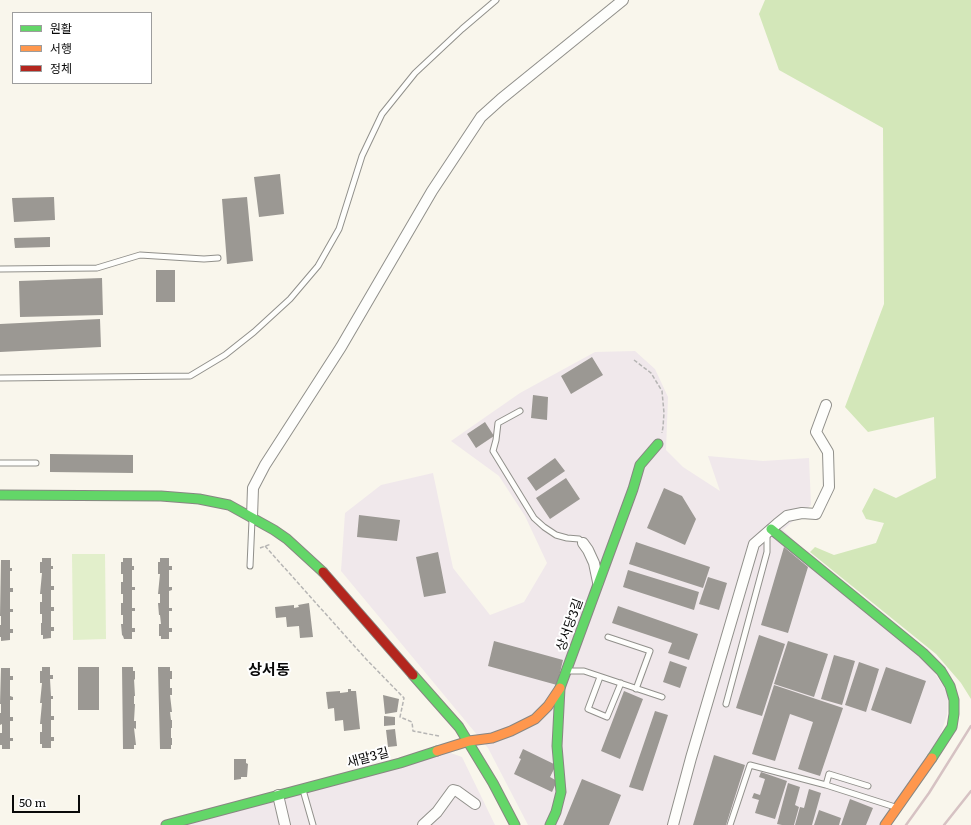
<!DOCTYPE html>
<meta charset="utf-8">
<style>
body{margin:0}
#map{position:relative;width:971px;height:825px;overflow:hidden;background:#f9f6ec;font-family:Literata,"Noto Sans KR",serif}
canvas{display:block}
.legend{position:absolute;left:12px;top:12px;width:140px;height:72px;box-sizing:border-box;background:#fff;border:1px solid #9d9d9d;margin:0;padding:5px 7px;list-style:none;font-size:12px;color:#090909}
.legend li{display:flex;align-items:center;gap:8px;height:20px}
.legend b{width:20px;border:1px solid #9d9d9d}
.scale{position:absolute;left:12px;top:795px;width:68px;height:18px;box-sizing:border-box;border:2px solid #090909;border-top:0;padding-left:5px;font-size:12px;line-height:14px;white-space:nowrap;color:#090909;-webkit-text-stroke:3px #fff;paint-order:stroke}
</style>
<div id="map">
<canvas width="971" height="825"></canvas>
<ul class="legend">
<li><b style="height:5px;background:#63d668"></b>원활</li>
<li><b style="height:5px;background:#ff974d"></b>서행</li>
<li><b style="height:5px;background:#b3261e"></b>정체</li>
</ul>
<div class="scale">50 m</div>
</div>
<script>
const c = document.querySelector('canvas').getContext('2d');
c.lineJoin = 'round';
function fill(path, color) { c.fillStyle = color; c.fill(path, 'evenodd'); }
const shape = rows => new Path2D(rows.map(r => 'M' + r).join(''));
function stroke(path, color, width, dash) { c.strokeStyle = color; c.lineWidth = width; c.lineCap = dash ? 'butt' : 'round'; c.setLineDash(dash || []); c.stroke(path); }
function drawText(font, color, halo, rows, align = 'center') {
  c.font = font + ' Literata,"Noto Sans KR",serif'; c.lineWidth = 4; c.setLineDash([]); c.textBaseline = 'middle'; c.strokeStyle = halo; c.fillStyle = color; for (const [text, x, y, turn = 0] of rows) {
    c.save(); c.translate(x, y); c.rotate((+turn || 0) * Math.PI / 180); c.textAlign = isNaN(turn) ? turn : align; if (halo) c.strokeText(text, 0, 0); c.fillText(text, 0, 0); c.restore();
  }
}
const industrial = shape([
 [635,351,655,369,668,397,666,450,683,467,720,491,708,456,763,461,809,458,811,505,783,530,931,668,948,693,947,715,940,736,881,825,528,825,488,748,341,571,345,513,381,485,433,473,453,568,490,615,524,602,547,563,525,516,499,476,451,441,520,393,595,352],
 [445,751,462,757,495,825,172,825]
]);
const green = shape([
 [72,554,105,554,106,639,73,640]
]);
const forest = shape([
 [765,0,971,0,971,699,961,683,936,654,810,552,815,547,834,555,876,543,884,523,866,519,862,511,874,488,896,498,936,478,934,417,868,432,845,407,884,304,883,128,779,70,759,14]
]);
const building = shape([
 [280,174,284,214,259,217,254,177],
 [54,197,55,220,14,222,12,198],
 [247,197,253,261,227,264,222,199],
 [50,237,50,247,15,248,14,238],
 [156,270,175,270,175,302,156,302],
 [102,278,103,315,20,317,19,281],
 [100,319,101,347,0,352,0,324],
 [592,357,603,375,571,394,561,376],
 [533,395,548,397,547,420,531,418],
 [485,422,494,436,476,448,467,434],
 [50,454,133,455,133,473,50,472],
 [555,458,565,471,536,491,527,478],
 [566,478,580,499,550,519,536,498],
 [664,488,682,496,696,519,685,545,647,528],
 [359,515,400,520,397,541,357,537],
 [636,542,710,567,703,588,629,564],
 [784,547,808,567,788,633,761,625],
 [438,552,446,593,424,597,416,557],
 [42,558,51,558,51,566,53,566,53,569,51,569,51,586,54,586,54,590,51,590,51,607,54,607,54,611,51,611,51,627,54,627,54,631,51,631,51,638,43,639,43,635,41,635,41,623,42,623,42,614,40,614,40,602,42,602,42,594,40,594,42,573,40,573,40,562,42,562],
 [123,558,132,558,132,566,134,566,134,570,132,570,132,587,135,587,135,590,132,590,132,608,135,608,135,611,132,611,132,628,135,628,135,632,132,632,132,639,124,639,123,636,122,635,121,624,123,624,123,615,121,615,121,603,123,603,123,594,121,594,121,582,123,582,123,574,121,574,121,562,123,562],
 [160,558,169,558,169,566,172,566,172,570,169,570,169,587,172,587,172,590,169,591,169,608,172,608,172,611,169,611,169,628,172,628,172,632,169,632,169,639,161,639,161,636,159,636,159,624,161,624,160,615,159,615,158,603,160,603,160,594,158,594,160,574,158,574,158,562,160,562],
 [1,560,10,560,10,568,12,568,12,571,10,571,10,588,13,588,13,592,10,592,10,609,13,609,13,612,10,612,10,629,13,629,13,633,10,633,10,640,1,641,1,637,0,637,0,625,1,625,1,616,0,616],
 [628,570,699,592,694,610,623,587],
 [708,577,727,583,719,610,699,604],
 [309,603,313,637,300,638,299,626,287,627,286,617,276,618,275,607,294,605,294,608,299,607,298,605],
 [618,606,698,634,689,660,668,653,672,643,612,623],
 [759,635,785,644,762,716,736,708],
 [494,641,563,660,557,685,488,666],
 [788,641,828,654,814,697,774,684],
 [834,655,855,661,842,705,821,699],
 [670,661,687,667,680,688,663,682],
 [859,662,879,669,866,712,845,705],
 [42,667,50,667,50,675,53,675,53,679,50,679,51,696,53,696,53,699,51,699,51,716,54,716,54,720,51,720,51,737,54,737,54,741,51,741,51,748,42,748,42,744,40,744,40,732,42,732,42,724,40,724,42,703,40,703,42,683,40,683,40,671,42,671],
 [78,667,99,667,99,710,78,710],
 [122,667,133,667,133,671,135,671,135,680,134,679,135,696,134,696,134,704,135,704,134,721,136,721,136,729,134,728,136,745,134,745,134,749,123,749],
 [158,667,170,667,170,671,172,671,172,679,170,679,170,688,172,688,172,695,170,695,172,712,170,712,171,720,172,720,172,728,171,728,171,738,172,738,172,745,171,745,171,749,160,749],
 [886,667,926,681,911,724,871,710],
 [1,668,10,668,10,676,13,676,13,680,10,680,10,696,13,697,13,700,10,700,10,717,13,717,13,721,10,721,10,738,13,738,13,741,10,741,10,749,2,749,2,745,0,745,0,733,2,733,2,724,0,725,0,713,1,713,1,704,0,704],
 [774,685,843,708,820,776,798,769,813,722,790,714,775,761,752,754],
 [348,689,351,689,351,691,356,691,360,729,344,731,343,720,335,721,334,708,328,709,326,692,340,691,340,693,348,692],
 [624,691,643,699,620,759,601,751],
 [383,695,399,699,397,712,385,714],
 [655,711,668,715,643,791,629,787],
 [384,716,395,717,395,725,384,726],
 [395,729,397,746,388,747,386,730],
 [523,749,556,765,550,777,557,781,552,792,514,774,521,759,519,758],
 [714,755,745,765,726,825,693,825],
 [234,759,246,759,246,763,248,764,247,777,241,777,241,779,234,780],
 [761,772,787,781,775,819,755,813,759,800,752,798,754,793,760,795,765,779,759,777],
 [582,779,621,795,609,825,563,825],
 [788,783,800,787,795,805,799,807,794,825,782,825,777,824],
 [809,789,821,793,812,825,795,825,800,807,804,808],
 [850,799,873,808,866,825,841,825],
 [819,810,841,818,839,825,814,825]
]);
const path = shape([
 [634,360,651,373,662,391,664,413,663,427,662,433],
 [265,546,366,659,404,698,400,717,412,722,413,731,439,736],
 [260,548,271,544]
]);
const lane = shape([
 [0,269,97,268,140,255,204,259,218,258],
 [0,378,190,376,225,355,254,332,290,299,318,266,339,229,362,156,382,114,415,73,462,29,496,0],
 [520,411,498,423,496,440,493,451,534,518,544,527,556,535,567,538,579,539,583,543],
 [0,463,36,463],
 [250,566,252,520],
 [608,637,650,651,636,689],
 [568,671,584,671,662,697],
 [600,677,588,709,607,717,621,683],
 [726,704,767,552,767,533],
 [826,785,895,807],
 [303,790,313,825],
 [730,825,750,765,826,785,829,774,868,786]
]);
const street = shape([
 [252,517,253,488,265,465,341,347,432,191,481,117,501,99,623,0],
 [583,543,588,550,594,563,598,582],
 [278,795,285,825],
 [423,825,437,812,453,790,457,791,475,804],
 [673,825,691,758,754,544,777,524,787,516,802,513,816,514,829,487,828,452,816,432,826,405]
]);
const fast = shape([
 [0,495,161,496,199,499,229,505,274,530,287,539,323,572],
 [771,529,923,653,941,671,950,686,954,700,954,714,952,727,932,758],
 [413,675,459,727,493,783,515,825],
 [166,825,400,763,437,751],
 [550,825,556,812,561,792,557,746,560,688,633,489,640,465,658,444]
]);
const slow = shape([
 [437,751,469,741,492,738,511,731,535,719,548,706,560,688],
 [885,825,932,758]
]);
const jam = shape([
 [323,572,413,675]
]);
const rail = shape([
 [906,825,929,793,971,726],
 [944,825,971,791]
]);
const streetNames = [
 ["상서당3길",570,625,-70],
 ["새말3길",368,758,-15]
];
const quarterNames = [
 ["상서동",269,671]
];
fill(industrial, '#f0e8eb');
fill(green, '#e2efcb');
fill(forest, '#d3e7b9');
fill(building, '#9b9893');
stroke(lane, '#91908b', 7);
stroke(street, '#91908b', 12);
stroke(fast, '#888682', 11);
stroke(slow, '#888682', 11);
stroke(jam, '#888682', 11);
stroke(path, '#b6b5b4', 1.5, [4, 2]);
stroke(lane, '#fefefc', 5);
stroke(street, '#fefefc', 10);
stroke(fast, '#63d668', 9);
stroke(slow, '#ff974d', 9);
stroke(jam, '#b3261e', 9);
stroke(rail, '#d6c2c3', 2.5);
drawText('13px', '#090909', '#fff', streetNames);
drawText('bold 15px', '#090909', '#fff', quarterNames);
</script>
